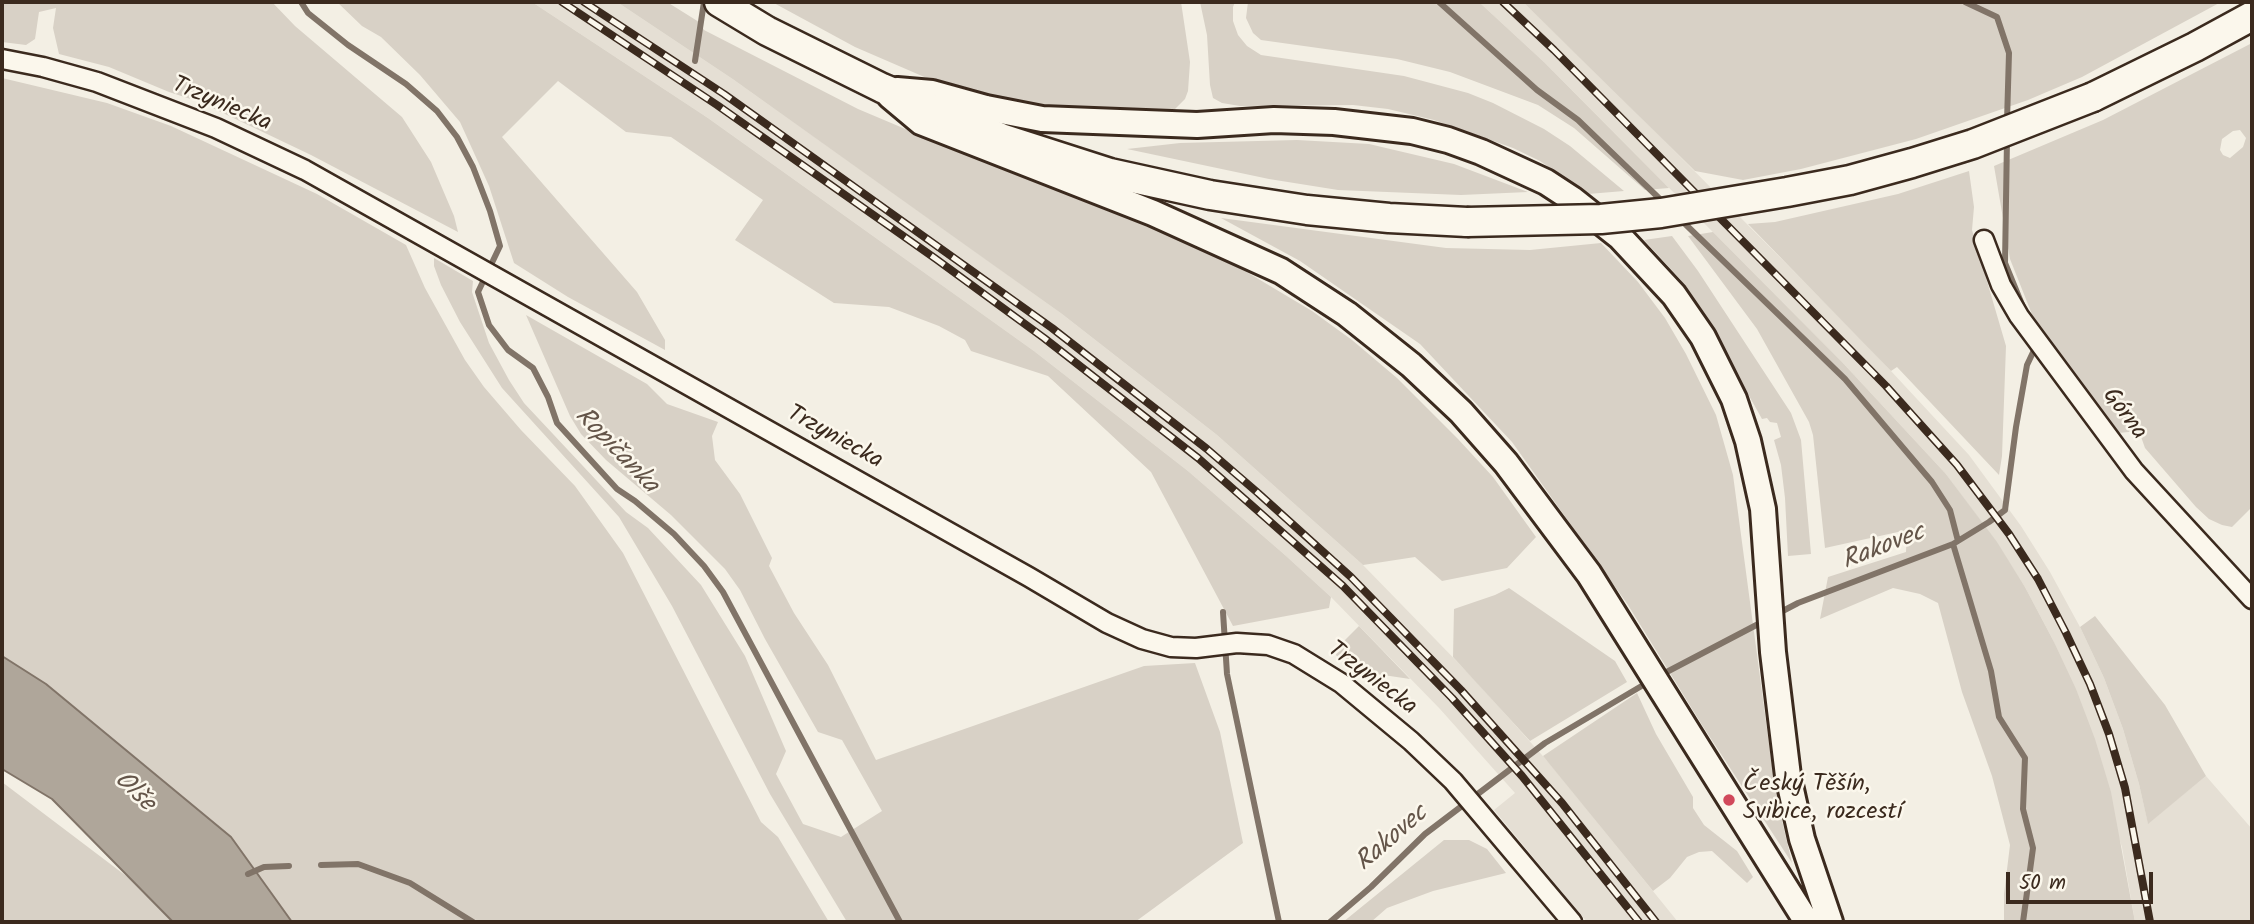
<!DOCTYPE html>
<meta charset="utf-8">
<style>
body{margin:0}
#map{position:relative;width:2254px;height:924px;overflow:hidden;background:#f3efe4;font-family:Kalam,sans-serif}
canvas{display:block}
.frame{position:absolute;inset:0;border:4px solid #3b2a1e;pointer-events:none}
.scale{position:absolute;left:2006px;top:872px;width:147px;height:32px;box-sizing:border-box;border:4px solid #3b2a1e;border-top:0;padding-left:9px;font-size:21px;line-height:24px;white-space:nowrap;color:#3b2a1e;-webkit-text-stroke:5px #fbf7ec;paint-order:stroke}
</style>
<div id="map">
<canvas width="2254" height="924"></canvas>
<div class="frame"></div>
<div class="scale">50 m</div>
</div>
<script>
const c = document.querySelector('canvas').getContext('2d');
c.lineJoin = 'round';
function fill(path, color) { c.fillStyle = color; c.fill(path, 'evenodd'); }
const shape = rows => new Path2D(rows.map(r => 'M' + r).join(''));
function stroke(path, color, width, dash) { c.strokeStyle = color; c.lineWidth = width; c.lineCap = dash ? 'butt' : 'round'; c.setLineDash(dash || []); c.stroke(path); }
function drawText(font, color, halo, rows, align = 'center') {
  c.font = font + ' Kalam,sans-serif'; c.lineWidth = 5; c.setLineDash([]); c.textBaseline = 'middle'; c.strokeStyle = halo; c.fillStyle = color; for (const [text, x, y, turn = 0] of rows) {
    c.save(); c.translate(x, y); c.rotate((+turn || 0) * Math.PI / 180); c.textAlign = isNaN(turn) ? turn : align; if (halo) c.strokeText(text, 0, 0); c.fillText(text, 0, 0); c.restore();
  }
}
const built = shape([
 [532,2,617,2,734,80,965,244,1062,314,1217,435,1363,565,1473,678,1550,764,1678,922,1587,922,1494,810,1515,793,1440,709,1331,597,1285,555,1188,471,1034,351,708,118],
 [1479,2,1523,2,1609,85,1865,343,1969,455,2021,526,2050,572,2080,627,2104,678,2123,729,2139,784,2148,823,2206,776,2252,829,2252,922,2135,922,2122,847,2053,640,2025,587,1996,542,1946,474,1843,363,1544,62]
]);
const green = shape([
 [2,2,272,2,295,26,402,117,431,162,454,216,458,232,311,155,200,102,169,92,109,67,59,54,53,28,56,8,39,12,35,39,26,45,2,42],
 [337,2,532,2,708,118,1034,351,1188,471,1285,555,1331,597,1329,608,1233,626,1151,472,1048,376,971,351,965,340,939,326,889,307,834,303,735,240,763,200,671,137,626,132,558,81,502,137,637,292,665,340,665,350,568,297,514,263,489,186,460,122,420,75,381,37,362,26],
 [617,2,667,2,699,22,704,30,858,109,974,158,1176,236,1245,271,1312,311,1352,340,1397,378,1458,439,1493,477,1536,537,1507,568,1442,581,1415,557,1363,565,1217,435,1062,314,734,80],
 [772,2,1181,2,1190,62,1188,91,1185,99,1175,109,1126,110,1071,110,1030,105,971,93,929,79,855,47],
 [1200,2,1235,2,1233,7,1233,21,1238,35,1247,46,1261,55,1404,76,1468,93,1493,103,1544,129,1570,146,1624,191,1588,194,1540,161,1513,148,1434,120,1388,109,1353,105,1240,106,1222,103,1213,98,1210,85,1207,35],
 [1248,2,1479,2,1544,62,1669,188,1645,190,1574,128,1538,105,1450,72,1397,59,1261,40,1253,33,1246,18],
 [1523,2,2221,2,2082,77,2028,100,1916,139,1801,169,1743,180,1695,171],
 [2252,43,2252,507,2232,527,2222,525,2209,519,2196,507,2145,448,2139,431,2118,433,2039,332,2010,259,1994,166,2103,120],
 [2240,130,2246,138,2243,147,2230,158,2223,155,2220,150,2222,139,2233,131],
 [2,78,107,103,171,126,317,194,406,245,425,288,465,360,484,387,521,430,575,486,623,553,761,822,778,837,829,922,292,922,231,837,46,684,2,656],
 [1297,140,1369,144,1454,164,1528,192,1461,195,1338,190,1269,179,1127,149,1180,143],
 [1969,171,1974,207,1972,230,2006,346,2002,456,1999,475,1897,367,1891,371,1748,224,1775,222,1898,194],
 [1221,218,1446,248,1530,250,1601,243,1638,282,1665,318,1686,354,1716,415,1733,475,1771,759,1779,808,1792,863,1702,725,1628,605,1512,442,1420,344,1300,261],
 [1713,232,1843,363,1946,474,1997,542,2025,587,2053,640,2076,689,2095,739,2111,792,2135,922,2004,922,2004,894,2010,845,1992,776,1962,692,1938,603,1920,594,1893,588,1820,619,1828,577,1906,552,1907,530,1825,548,1813,435,1809,422,1757,329,1688,236],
 [1672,236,1698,271,1791,413,1801,440,1811,554,1788,556,1785,498,1781,465,1774,440,1781,437,1777,423,1770,422,1767,418,1762,419,1705,317,1680,279,1644,240],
 [434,258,473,281,472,292,489,343,509,380,524,403,626,512,648,528,701,585,745,656,786,751,776,774,803,824,841,837,882,811,842,740,818,732,765,639,740,590,725,569,671,515,606,460,581,434,570,416,526,315,647,384,667,404,718,422,712,436,715,460,740,494,772,558,769,566,794,613,828,665,876,760,1144,666,1195,663,1220,732,1243,843,1135,922,847,922,770,794,672,606,619,517,502,388,460,322,441,285,434,266],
 [1509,588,1615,661,1627,682,1530,741,1453,657,1454,609,1495,595],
 [2095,616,2165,705,2206,776,2148,824,2139,784,2123,729,2104,678,2080,627],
 [1359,626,1410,679,1363,672,1341,661,1336,655,1338,647],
 [1637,693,1656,734,1693,797,1693,808,1704,825,1737,851,1753,877,1747,883,1712,851,1699,852,1687,857,1670,878,1653,891,1543,756],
 [2,782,187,922,2,922],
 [1444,840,1469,840,1487,849,1506,873,1433,891,1387,908,1371,922,1343,922]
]);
const water = shape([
 [2,656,46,684,231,837,292,922,173,922,52,799,2,769,2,656]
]);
const stream = shape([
 [301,2,308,13,348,45,406,84,437,111,457,137,473,167,490,211,500,246,478,292,489,325,508,350,533,368,548,397,557,423,617,489,635,501,674,534,704,566,723,592,900,922],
 [1439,2,1537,90,1578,120,1664,203],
 [1965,2,1997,17,2009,53,2007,121],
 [695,61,704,2],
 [2007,139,2005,263,2023,307],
 [1679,218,1845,379,1932,482,1950,510,1958,541],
 [1953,544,1991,671,1999,717,2025,758,2023,809,2033,848,2023,922],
 [1223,612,1227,674,1279,922],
 [1777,614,1798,603,1953,544,1989,522,2005,510,2016,427,2027,365,2036,346],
 [1659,676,1764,621],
 [321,865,358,864,410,883,473,922],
 [248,874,264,867,289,866],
 [1330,922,1371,887,1425,834,1545,743,1650,681]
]);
const street = shape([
 [2,59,43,67,97,82,216,128,305,170,1029,577,1107,623,1142,639,1171,647,1196,648,1237,643,1268,645,1294,654,1341,683,1411,741,1453,781,1572,922],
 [1984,240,2001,285,2019,316,2134,471,2252,599]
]);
const secondary = shape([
 [897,90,932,93,986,108,1042,119,1197,125,1274,120,1334,122,1412,131,1448,140,1481,152,1546,182,1572,199,1620,237,1674,295,1703,337,1734,399,1748,441,1763,509,1773,652,1788,776,1802,839,1830,922],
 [890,96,921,122,1153,213,1281,271,1347,314,1411,365,1461,412,1506,463,1589,574,1807,922]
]);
const primary = shape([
 [719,2,767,31,882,88,1001,138,1110,173,1210,195,1307,210,1389,218,1467,222],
 [2093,97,2195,47,2252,16]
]);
const rail = shape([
 [562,2,717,105,936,259,1044,338,1198,458,1343,586,1452,698,1522,776,1639,922],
 [584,2,724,94,1052,328,1207,449,1258,493,1351,577,1461,690,1562,803,1656,922],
 [1503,2,1554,50,1886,386,1957,465,2009,534,2038,579,2066,633,2090,684,2109,734,2125,788,2150,922]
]);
const primaryBridge = shape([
 [1467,222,1601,219,1661,213,1787,192,1850,180,1912,163,1973,144,2093,97]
]);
const markers = [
 [1729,800,7,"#d1495b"]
];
const streetNames = [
 ["Trzyniecka",221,106,23],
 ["Górna",2123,415,53],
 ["Trzyniecka",834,439,29],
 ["Trzyniecka",1371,680,37]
];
const poiNames = [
 ["Český Těšín,",1743,786],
 ["Svibice, rozcestí",1743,814]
];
const waterNames = [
 ["Ropičanka",615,452,46],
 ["Rakovec",1884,549,-21],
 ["Olše",133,793,44],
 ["Rakovec",1393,840,-41]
];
fill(built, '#e5dfd4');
fill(green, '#d8d1c6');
fill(water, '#afa69a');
stroke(water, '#817468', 2);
stroke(stream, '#817468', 6);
stroke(street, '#3b2a1e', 23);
stroke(secondary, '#3b2a1e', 30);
stroke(primary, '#3b2a1e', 33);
stroke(street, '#fbf7ec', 18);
stroke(secondary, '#fbf7ec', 24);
stroke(primary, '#fbf7ec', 28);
stroke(rail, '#3b2a1e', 8);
stroke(rail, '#fbf7ec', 5, [16]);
stroke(primaryBridge, '#3b2a1e', 33, []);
stroke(primaryBridge, '#fbf7ec', 28);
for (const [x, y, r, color] of markers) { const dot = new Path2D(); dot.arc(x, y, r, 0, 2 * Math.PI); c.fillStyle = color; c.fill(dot); stroke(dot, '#fbf7ec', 2.5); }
drawText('24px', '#3b2a1e', '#fbf7ec', streetNames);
drawText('24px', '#3b2a1e', '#fbf7ec', poiNames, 'left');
drawText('italic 26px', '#645549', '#fbf7ec', waterNames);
</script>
